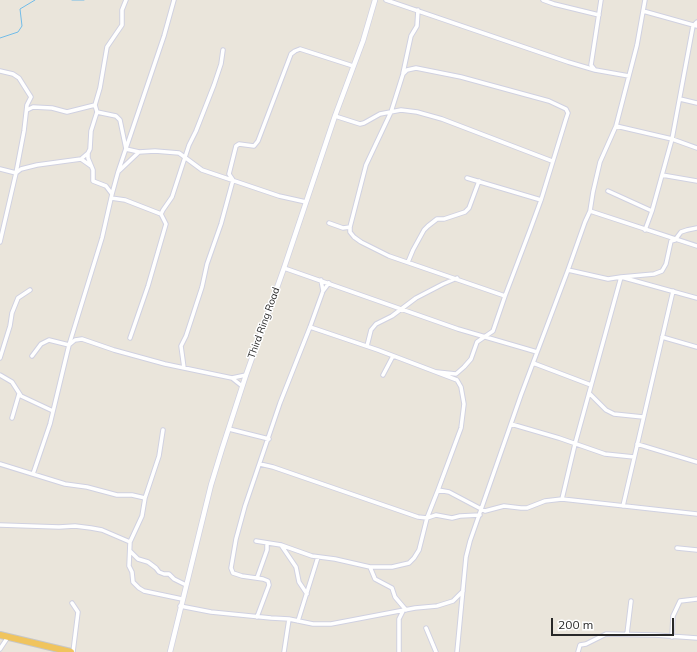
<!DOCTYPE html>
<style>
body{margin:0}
#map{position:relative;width:697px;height:652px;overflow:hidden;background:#eae5db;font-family:Mulish,sans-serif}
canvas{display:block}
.scale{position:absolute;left:551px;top:618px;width:123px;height:18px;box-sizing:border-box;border:2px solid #282828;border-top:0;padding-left:5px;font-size:12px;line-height:14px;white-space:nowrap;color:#282828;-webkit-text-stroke:3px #fff;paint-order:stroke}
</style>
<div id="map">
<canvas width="697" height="652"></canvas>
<div class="scale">200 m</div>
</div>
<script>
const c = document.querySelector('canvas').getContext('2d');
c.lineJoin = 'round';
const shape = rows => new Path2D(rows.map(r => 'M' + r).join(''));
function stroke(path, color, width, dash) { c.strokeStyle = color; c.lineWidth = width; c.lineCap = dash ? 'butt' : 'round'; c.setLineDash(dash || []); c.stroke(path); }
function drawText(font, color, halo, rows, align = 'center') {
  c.font = font + ' Mulish,sans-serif'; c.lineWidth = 3; c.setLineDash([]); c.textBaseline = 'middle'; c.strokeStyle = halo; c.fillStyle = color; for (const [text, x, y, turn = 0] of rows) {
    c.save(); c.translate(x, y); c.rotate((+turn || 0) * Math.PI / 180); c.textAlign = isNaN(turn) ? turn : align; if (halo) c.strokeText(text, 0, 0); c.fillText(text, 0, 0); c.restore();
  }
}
const stream = shape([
 [72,0,84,0],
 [0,38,18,32,22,26,20,9,35,0]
]);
const minor = shape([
 [386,0,568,62,595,70,629,76],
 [543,0,554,4,599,15],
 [643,11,697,26],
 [595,70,591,65,601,0],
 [0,71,13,74,19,78,31,97,27,105,24,131,16,173,0,242],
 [403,73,411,36,417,26,418,10],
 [680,99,697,103],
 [27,110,33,107,52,108,67,112,95,105],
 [97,112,116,116,120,120,126,149,139,152,155,151,179,153,202,170,279,196,306,202],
 [335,116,360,124,364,123,380,114,401,110,417,112,442,119,552,161],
 [616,126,672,139,697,148],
 [81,159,91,166],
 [0,169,16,173,21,169,37,165,81,159,88,153],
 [119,171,139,152],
 [662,175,697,181],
 [467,178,541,200],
 [608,191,652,211],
 [112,194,106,186,93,181,93,170,88,158,88,153,90,149,91,131,97,112,95,105,100,88,107,47,122,25,122,10,126,0],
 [111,198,125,200,161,214],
 [590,211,697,246],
 [329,223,343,228,350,227],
 [645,230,652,211,672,139,693,26,697,22],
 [408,262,413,250,424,230,428,226,437,219,444,219,465,212,469,208,479,181],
 [284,268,458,329,537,352],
 [568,270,608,279,621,277,697,298],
 [321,280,323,291],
 [662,337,697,347],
 [130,338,148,286,166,224,161,214,163,210,172,197,189,145,196,131,214,85,221,64,223,50],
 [367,346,371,330,376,324,392,316,416,298,443,284,457,278],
 [32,356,41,344,49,340,69,345,75,340,82,339,114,350,165,364,232,378,242,386],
 [0,358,10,326,12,313,18,298,30,290],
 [533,363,591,385],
 [184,368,181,346,186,336,202,287,207,264,221,224,233,180,229,174,236,146,239,144,254,146,258,141,291,54,295,51,300,49,353,66],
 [437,372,456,374,464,367,471,359,477,342,493,331,505,296,389,256,361,242,354,237,350,232,350,227,366,165,391,112,403,74,407,70,416,68,461,77,549,101,566,109,568,113,566,119,541,200,530,230,505,296],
 [0,375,12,382,21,396,53,411],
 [383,375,393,356],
 [232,378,246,375],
 [589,393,606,410,614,414,643,417],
 [12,418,19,394],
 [511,424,559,438,605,454,634,457],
 [229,429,269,439],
 [163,430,159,456,145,498,142,516,130,542,129,566,132,572,133,582,139,588,144,591,182,599],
 [637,444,697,462],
 [0,464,65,484,87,487,117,495,132,495,145,498],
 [260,464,273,467,418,517,427,518,438,490,461,428,464,404,461,387,457,380,378,350,310,327],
 [33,474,50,424,69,345,102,238,112,194,118,172,164,36,174,0],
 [438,490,449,492,485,511,504,506,521,508,527,508,545,501,562,499,697,514],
 [562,499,575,444,621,277,654,274,662,271,666,264,671,241,675,240,681,232,687,230,697,228],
 [623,506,673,291],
 [0,525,59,527,75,526,91,528,102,530,130,542],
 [256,541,281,545,312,556,335,559,370,567,392,567,409,563,414,558,419,550,427,518,436,515,452,518,460,516,480,515],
 [281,545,296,567,299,582,307,594],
 [677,548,697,550],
 [130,551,138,559,148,562,156,568,159,572,164,574,169,574,174,579,186,585],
 [370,567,375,579,392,588,395,597,406,610],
 [257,578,267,550,267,543],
 [72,603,78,612,73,652],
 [180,606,211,612,271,618,289,619,313,624,331,624,415,608,437,606,453,601,463,591],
 [257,617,269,585,268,581,263,579,242,576,233,573,231,568,236,539,245,506,280,403,310,327,323,291,329,283],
 [298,621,318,557],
 [426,628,436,652],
 [627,634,631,601],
 [672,637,673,616,680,601,697,599],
 [0,649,8,637],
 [284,652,289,619],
 [399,652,399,619,403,611],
 [457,652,466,557,470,541,521,395,568,270,585,222,590,211,593,192,600,162,616,126,637,45,645,0],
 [578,652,580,645,586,644,606,634,655,635,697,638]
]);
const tertiary = shape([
 [170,652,211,485,222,449,246,375,284,268,335,116,363,41,375,0]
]);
const trunk = shape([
 [0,635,71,652]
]);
const streetNames = [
 ["Third Ring Road",264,323,-70]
];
stroke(stream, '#72bce8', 1);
stroke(minor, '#d0d1e1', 5.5);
stroke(tertiary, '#d0d1e1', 6);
stroke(trunk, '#c7c7c7', 8);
stroke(minor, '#fff', 3.5);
stroke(tertiary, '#fff', 4.5);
stroke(trunk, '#f0c45d', 6);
drawText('10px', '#282828', '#fff', streetNames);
</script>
